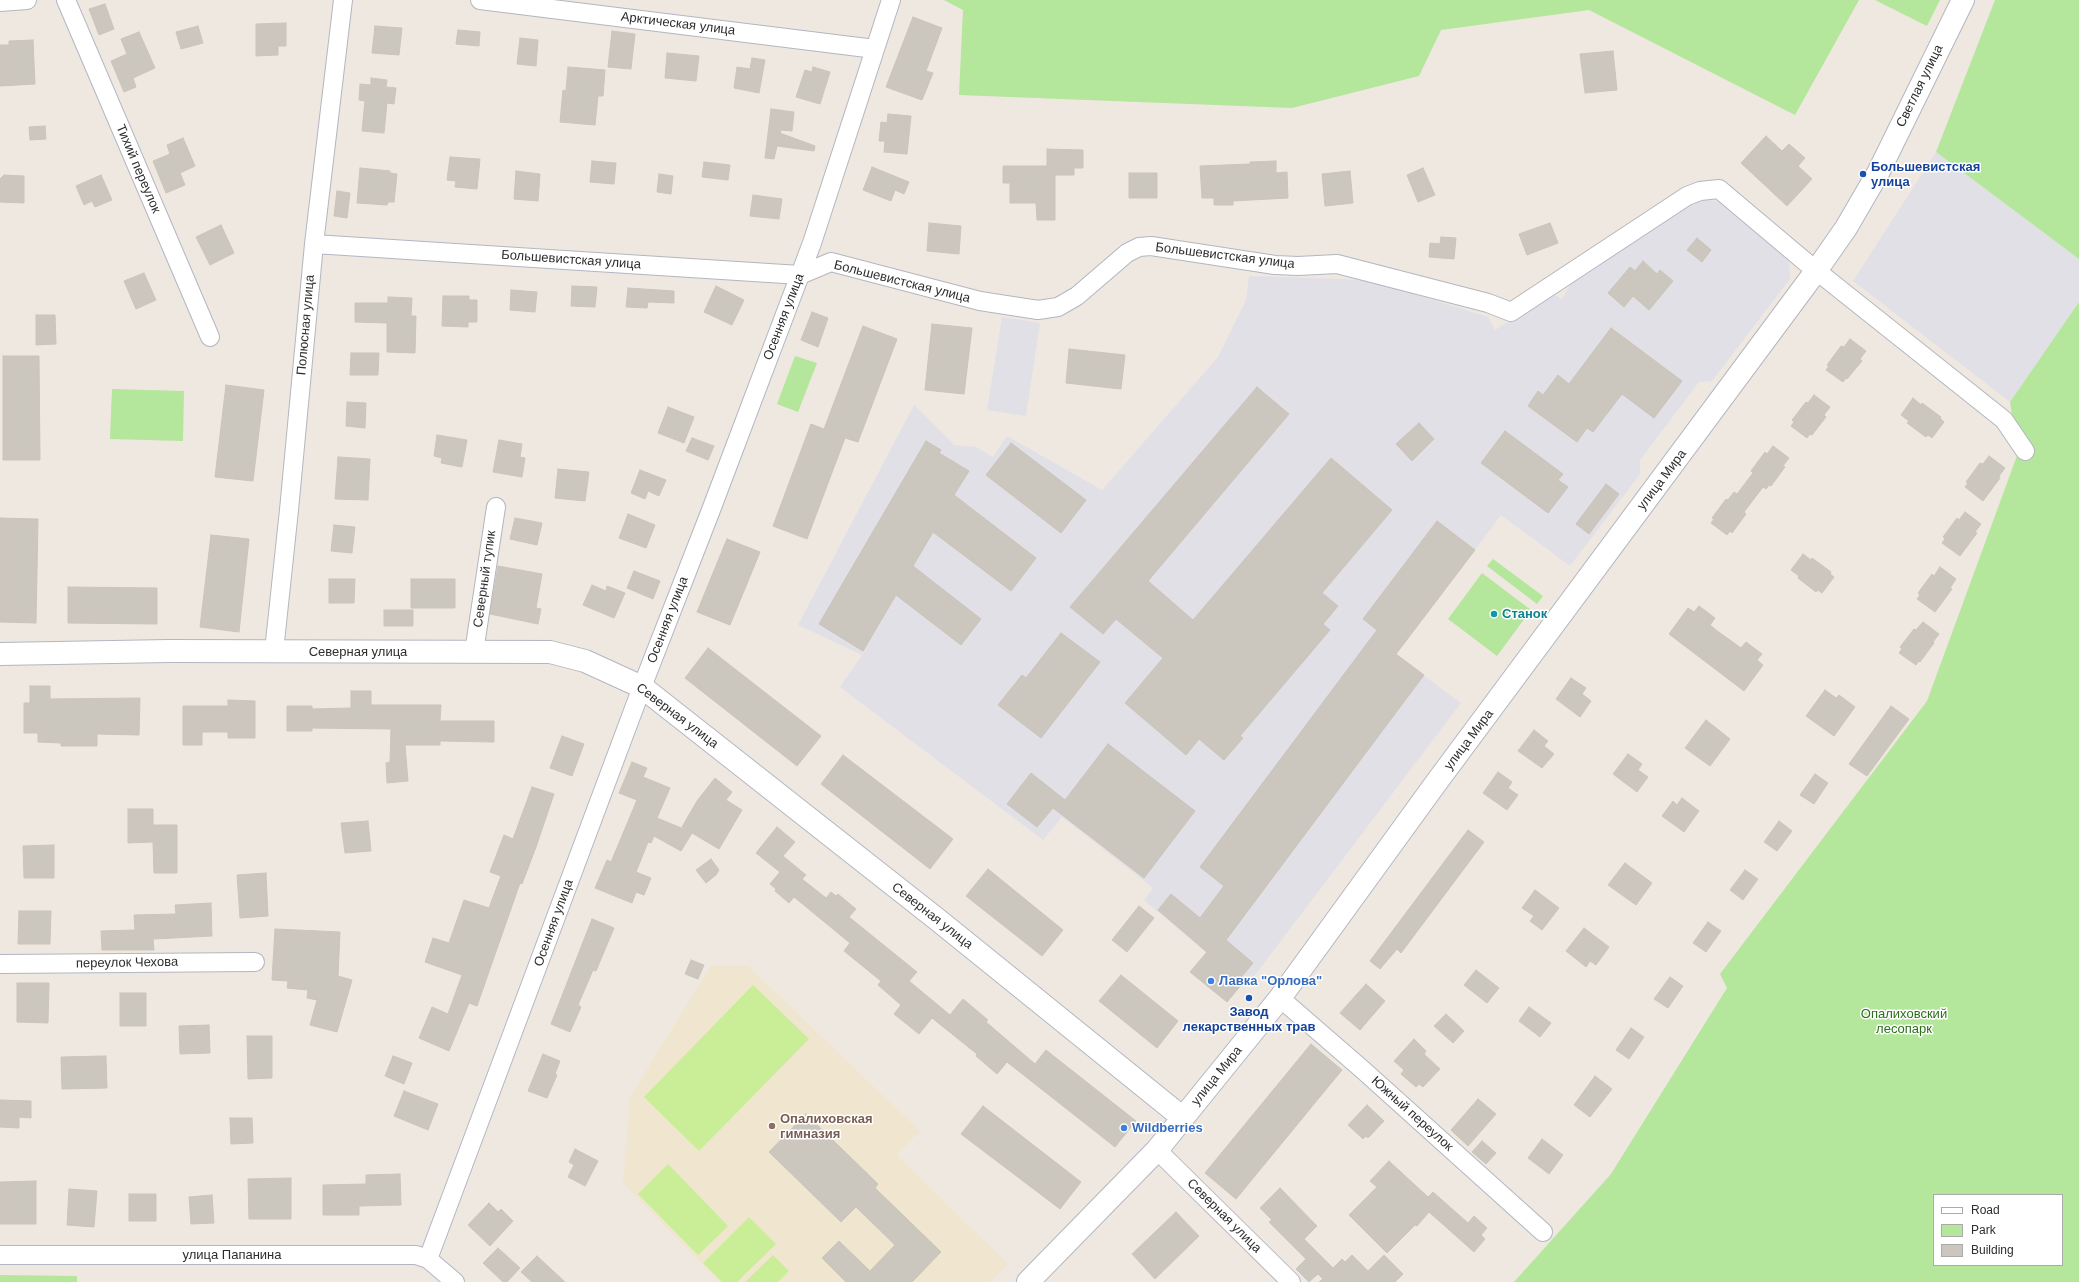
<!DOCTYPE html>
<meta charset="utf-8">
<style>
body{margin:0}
#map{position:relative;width:2079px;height:1282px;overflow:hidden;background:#efe8e0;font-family:Arial,sans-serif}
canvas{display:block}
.legend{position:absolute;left:1933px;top:1194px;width:130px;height:72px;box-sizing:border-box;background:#fff;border:1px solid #ababab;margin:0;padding:5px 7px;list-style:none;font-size:12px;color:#2d2d2d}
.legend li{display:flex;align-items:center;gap:8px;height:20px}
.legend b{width:20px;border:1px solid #ababab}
</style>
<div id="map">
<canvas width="2079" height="1282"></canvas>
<ul class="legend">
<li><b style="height:5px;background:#fff"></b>Road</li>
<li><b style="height:11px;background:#b4e69b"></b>Park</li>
<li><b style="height:11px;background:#cbc6be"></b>Building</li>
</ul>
</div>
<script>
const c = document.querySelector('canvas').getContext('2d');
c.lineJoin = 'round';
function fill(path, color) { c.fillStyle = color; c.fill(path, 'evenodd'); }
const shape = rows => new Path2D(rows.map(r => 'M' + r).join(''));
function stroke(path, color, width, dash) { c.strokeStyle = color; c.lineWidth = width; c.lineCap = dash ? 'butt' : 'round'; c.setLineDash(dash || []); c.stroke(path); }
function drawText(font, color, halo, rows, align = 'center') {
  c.font = font + ' Arial,sans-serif'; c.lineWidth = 3; c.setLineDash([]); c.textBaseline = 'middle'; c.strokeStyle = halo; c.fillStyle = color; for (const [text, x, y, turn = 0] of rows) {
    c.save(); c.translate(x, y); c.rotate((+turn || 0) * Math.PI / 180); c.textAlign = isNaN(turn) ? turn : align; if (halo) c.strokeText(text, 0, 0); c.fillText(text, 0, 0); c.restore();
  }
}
const industrial = shape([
 [1936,152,2079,259,2079,302,2010,402,1853,281],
 [1695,197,1725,203,1789,258,1790,279,1712,381,1699,382,1640,460,1640,474,1570,566,1501,515,1402,647,1397,644,1391,651,1461,703,1246,987,1144,900,1153,888,1062,817,1043,840,840,687,862,655,798,625,914,405,954,445,976,447,993,457,1007,436,1102,490,1218,357,1246,300,1249,276,1369,280,1488,317,1495,330,1552,294,1562,299,1573,279],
 [1002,317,1040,323,1026,416,987,410]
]);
const education = shape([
 [711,965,748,966,920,1131,897,1155,1008,1264,990,1282,719,1282,623,1183,630,1097]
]);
const green = shape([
 [944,0,1859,0,1795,115,1589,10,1441,30,1419,76,1292,108,959,95,963,10],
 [1875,0,1940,0,1927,26],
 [1995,0,2079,0,2079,259,1936,152],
 [2079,302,2079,1282,1514,1282,1611,1174,1727,988,1720,974,1927,701,2018,453,2010,402],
 [1934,1195,2062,1195,2062,1265,1934,1265],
 [795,356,817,363,798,412,777,404],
 [112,389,184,391,183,441,110,439],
 [1493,559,1543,596,1537,604,1487,566],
 [1482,573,1531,610,1497,656,1448,619],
 [0,1275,77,1276,77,1282,0,1282]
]);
const pitch = shape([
 [753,985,809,1039,699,1151,644,1097],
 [668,1164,728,1226,698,1255,638,1194],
 [749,1217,776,1244,737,1282,722,1282,703,1263],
 [773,1255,789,1271,778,1282,745,1282]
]);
const building = shape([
 [105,4,114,29,99,35,89,9,105,4],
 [913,17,942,28,926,71,933,73,922,100,886,87,913,17],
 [286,23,286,46,278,46,278,55,256,56,256,24,286,23],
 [198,26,203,43,181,49,176,32,198,26],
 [375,26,402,28,399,55,372,53,375,26],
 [458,30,480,32,479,46,456,44,458,30],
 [612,31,635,34,631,69,608,67,612,31],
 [139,32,155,68,133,78,136,87,124,92,111,61,127,54,121,39,139,32],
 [520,38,538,40,536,66,517,64,520,38],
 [33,40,35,84,0,86,0,45,9,45,9,41,33,40],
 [1613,51,1617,90,1585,93,1580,54,1613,51],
 [667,53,699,56,696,81,665,78,667,53],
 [752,58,765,60,759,93,734,88,737,67,750,69,752,58],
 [568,67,605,70,603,96,598,96,595,125,560,122,563,90,566,91,568,67],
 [813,67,830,72,820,104,796,97,805,70,812,72,813,67],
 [371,78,387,80,386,87,396,88,394,104,387,103,384,133,362,131,365,101,359,100,360,84,371,85,371,78],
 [771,109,794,112,792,131,781,130,780,133,815,146,814,151,777,146,774,159,765,158,771,109],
 [888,114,911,116,907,154,884,152,885,141,879,141,881,122,887,123,888,114],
 [45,126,46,139,30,140,29,127,45,126],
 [1766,136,1782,151,1789,144,1805,158,1798,166,1812,179,1787,206,1741,163,1766,136],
 [183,138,195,166,180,173,185,185,166,193,153,161,170,154,167,145,183,138],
 [1047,149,1083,150,1083,168,1074,168,1074,175,1055,175,1055,220,1037,220,1036,203,1010,203,1010,183,1003,183,1003,166,1047,166,1047,149],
 [450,157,480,159,477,189,455,187,456,181,447,180,450,157],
 [592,161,616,163,614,184,590,182,592,161],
 [1276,161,1276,173,1287,172,1288,198,1233,201,1233,205,1214,205,1214,198,1202,198,1200,166,1250,164,1250,162,1276,161],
 [704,162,730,165,728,180,702,177,704,162],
 [872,167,909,182,904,194,895,190,891,201,863,190,872,167],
 [360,168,390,171,390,173,397,174,394,202,388,202,387,205,357,203,360,168],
 [1423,168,1435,195,1418,202,1407,175,1423,168],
 [516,171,540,174,538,201,514,199,516,171],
 [1350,171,1353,203,1325,206,1322,174,1350,171],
 [1129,173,1157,173,1157,198,1129,198,1129,173],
 [659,174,673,176,671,194,657,192,659,174],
 [4,175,24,176,24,203,0,202,0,179,4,175],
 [101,175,112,200,95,207,92,201,84,205,76,186,101,175],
 [337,191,350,193,347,218,334,216,337,191],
 [753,195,782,199,779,219,750,216,753,195],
 [929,223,961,226,959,254,927,251,929,223],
 [1550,223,1558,243,1527,255,1519,234,1550,223],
 [221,225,234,253,210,265,196,237,221,225],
 [1441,237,1456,238,1454,259,1429,257,1430,243,1440,244,1441,237],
 [1697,238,1711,250,1702,262,1687,250,1697,238],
 [1643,261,1657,274,1660,270,1673,281,1649,310,1633,296,1624,307,1608,293,1630,267,1635,271,1643,261],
 [144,273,156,300,136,309,124,281,144,273],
 [572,286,597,287,595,307,571,306,572,286],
 [716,286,744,300,732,325,704,312,716,286],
 [628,288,674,291,674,303,648,302,647,308,626,307,628,288],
 [511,290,537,292,535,312,510,310,511,290],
 [443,296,469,296,469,300,477,300,477,322,468,322,468,327,442,326,443,296],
 [388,297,412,298,411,316,416,316,415,353,387,352,387,323,355,322,355,303,388,303,388,297],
 [812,312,828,318,818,347,801,340,812,312],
 [36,315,55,315,56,344,36,345,36,315],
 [932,324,972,328,964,394,925,390,932,324],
 [863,326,897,339,858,442,845,438,807,539,773,526,811,424,824,429,863,326],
 [1611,328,1682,381,1654,418,1622,394,1593,432,1587,428,1577,442,1528,406,1538,391,1543,395,1558,375,1569,384,1611,328],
 [1850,339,1866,351,1860,359,1862,361,1847,379,1846,378,1843,382,1826,370,1829,366,1827,365,1841,346,1844,347,1850,339],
 [1069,349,1125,355,1121,389,1066,383,1069,349],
 [351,353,379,353,378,375,350,375,351,353],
 [3,356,39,356,40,460,3,460,3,356],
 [226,385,264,390,253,481,215,477,226,385],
 [1257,387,1289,414,1148,581,1193,620,1331,458,1392,510,1322,593,1338,606,1323,624,1330,630,1240,736,1243,738,1224,760,1199,739,1186,755,1125,703,1163,658,1116,619,1103,634,1070,607,1257,387],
 [1814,395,1830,407,1824,415,1826,417,1812,435,1810,434,1807,438,1791,426,1794,422,1792,420,1806,402,1808,403,1814,395],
 [1913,398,1921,405,1922,403,1941,417,1940,418,1944,422,1932,438,1928,435,1926,437,1907,423,1909,421,1901,415,1913,398],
 [347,402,366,403,365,428,346,426,347,402],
 [668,407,694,417,684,443,658,433,668,407],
 [1419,423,1434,439,1412,461,1396,444,1419,423],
 [1505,431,1563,474,1558,480,1568,487,1548,513,1481,463,1505,431],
 [437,435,467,440,462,467,441,463,442,458,434,456,437,435],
 [692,438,714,446,708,460,686,451,692,438],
 [499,440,522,444,520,457,525,458,522,477,493,472,499,440],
 [926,441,941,450,939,453,969,471,954,495,1036,558,1011,591,933,532,913,566,981,619,961,645,896,595,863,651,819,624,926,441],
 [1011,443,1086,500,1061,533,986,475,1011,443],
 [1773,446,1789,458,1783,466,1785,467,1771,486,1769,485,1766,489,1763,487,1744,512,1746,514,1732,533,1730,531,1727,535,1711,523,1714,519,1712,518,1726,499,1728,500,1734,492,1737,494,1753,473,1751,471,1765,452,1767,454,1773,446],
 [1989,456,2005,468,1999,476,2000,478,1983,501,1965,487,1968,483,1966,482,1980,463,1983,464,1989,456],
 [338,457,370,459,368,500,335,499,338,457],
 [558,469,589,472,585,501,555,498,558,469],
 [640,470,666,480,659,496,648,491,645,499,631,493,640,470],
 [1606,484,1619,494,1589,534,1576,524,1606,484],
 [1965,512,1981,524,1975,532,1977,533,1960,556,1942,543,1945,539,1943,537,1957,518,1959,520,1965,512],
 [628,514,655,525,646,548,619,538,628,514],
 [0,518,38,519,36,623,0,622,0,518],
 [515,518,542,523,537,545,510,539,515,518],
 [1437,521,1475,550,1396,654,1424,675,1226,940,1253,963,1238,981,1242,984,1227,1002,1190,972,1207,952,1158,910,1171,894,1200,918,1224,886,1200,867,1377,630,1363,619,1437,521],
 [334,525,355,527,352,553,331,551,334,525],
 [211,535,249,539,239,632,200,627,211,535],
 [727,539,760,552,730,625,697,612,727,539],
 [1803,554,1811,560,1812,558,1831,572,1830,574,1834,577,1822,593,1818,590,1816,592,1798,578,1799,576,1791,570,1803,554],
 [498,566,542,574,536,608,541,609,538,624,490,614,498,566],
 [1940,567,1956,579,1950,588,1952,589,1935,612,1917,599,1920,595,1918,593,1932,574,1934,576,1940,567],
 [634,571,660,581,653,599,627,588,634,571],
 [329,579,355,579,354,603,329,603,329,579],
 [411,579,455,579,455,608,411,608,411,579],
 [592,585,606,591,607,586,625,593,614,618,583,605,592,585],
 [68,587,157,588,157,624,68,623,68,587],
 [1699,606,1715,618,1710,625,1716,630,1741,648,1746,642,1762,654,1757,660,1763,665,1744,691,1669,634,1688,608,1694,612,1699,606],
 [384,610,413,610,413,626,384,626,384,610],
 [1923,622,1939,634,1933,642,1934,643,1920,662,1919,661,1916,665,1899,653,1902,649,1900,647,1914,629,1916,630,1923,622],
 [1061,633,1100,662,1041,738,998,705,1022,675,1026,678,1061,633],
 [708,648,821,736,797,766,685,678,708,648],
 [1571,678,1586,688,1582,694,1591,701,1580,717,1556,699,1571,678],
 [30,686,50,686,50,699,140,698,139,735,97,734,97,746,61,746,61,743,38,742,38,733,24,733,24,703,30,703,30,686],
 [1825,690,1836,698,1839,695,1855,707,1834,736,1806,716,1825,690],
 [351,691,371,691,371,705,441,705,440,721,494,721,494,742,440,741,440,745,405,745,408,781,387,783,386,763,390,762,391,729,312,728,312,731,287,731,287,706,312,706,312,709,351,708,351,691],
 [228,700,255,701,255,738,228,738,228,732,202,732,202,745,183,745,183,706,228,706,228,700],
 [1891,706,1909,719,1867,776,1849,764,1891,706],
 [1706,720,1730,739,1710,766,1685,748,1706,720],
 [1534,730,1548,741,1544,746,1554,754,1542,768,1518,751,1534,730],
 [562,736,584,744,572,776,550,768,562,736],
 [1108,744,1195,811,1144,878,1053,808,1037,827,1007,804,1031,773,1065,800,1108,744],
 [1628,754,1642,764,1638,770,1648,777,1637,792,1613,774,1628,754],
 [843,755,953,839,930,869,821,784,843,755],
 [632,762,647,768,643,777,670,788,657,818,691,832,682,827,697,801,715,778,732,792,726,800,742,810,719,849,692,833,681,851,654,836,651,843,648,842,636,872,651,878,644,895,636,892,632,903,595,888,607,860,611,862,637,800,619,793,632,762],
 [1498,772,1512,782,1508,788,1518,795,1507,810,1483,793,1498,772],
 [1815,774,1828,783,1814,804,1800,795,1815,774],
 [532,787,554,794,536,847,522,884,520,883,477,1006,469,1003,449,1051,419,1038,432,1007,448,1014,462,975,425,962,433,938,449,943,464,900,489,908,501,876,490,872,504,835,513,839,532,787],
 [1682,798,1699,811,1684,832,1662,816,1673,801,1677,805,1682,798],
 [128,809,153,809,153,825,177,825,177,873,154,873,153,842,128,843,128,809],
 [368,821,371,851,345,853,341,823,368,821],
 [1779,821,1792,831,1777,851,1764,842,1779,821],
 [777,827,795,842,783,856,806,875,802,879,826,898,831,892,836,896,838,894,856,909,849,917,917,972,909,981,950,1015,963,999,988,1020,986,1022,1035,1064,1046,1050,1136,1121,1115,1147,1007,1062,997,1074,976,1056,977,1054,932,1018,919,1034,894,1014,901,1005,878,985,881,981,844,951,850,943,794,897,789,903,775,891,776,889,770,884,780,872,756,853,777,827],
 [1468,830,1484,842,1401,953,1397,949,1380,969,1370,961,1468,830],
 [54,845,54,878,24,878,23,846,54,845],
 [711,859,719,870,716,875,706,883,696,870,711,859],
 [1625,863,1652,883,1636,905,1608,885,1625,863],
 [988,869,1063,930,1042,956,966,896,988,869],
 [1745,870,1758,879,1743,900,1730,890,1745,870],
 [266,873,268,916,240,918,237,875,266,873],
 [1535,890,1559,908,1542,930,1530,921,1534,916,1522,908,1535,890],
 [211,903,212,936,153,939,154,950,102,950,101,931,135,930,134,915,176,914,175,905,211,903],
 [1139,906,1154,918,1127,952,1112,940,1139,906],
 [19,911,51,911,50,944,18,944,19,911],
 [592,919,614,928,596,971,593,970,578,1005,581,1007,570,1032,551,1024,592,919],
 [1708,922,1721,931,1706,952,1693,943,1708,922],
 [1584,928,1609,947,1596,965,1590,961,1586,967,1566,951,1584,928],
 [275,929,340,932,338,976,352,980,337,1032,310,1025,317,1000,307,998,308,990,287,988,288,981,272,980,275,929],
 [691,960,704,965,698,979,685,974,691,960],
 [1476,970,1499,988,1487,1003,1464,985,1476,970],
 [1121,975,1178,1021,1157,1048,1099,1001,1121,975],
 [1670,977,1683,986,1668,1008,1654,999,1670,977],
 [17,983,49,983,48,1023,17,1022,17,983],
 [1366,984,1385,1001,1360,1030,1340,1013,1366,984],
 [120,993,146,993,146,1026,120,1026,120,993],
 [1529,1007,1551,1023,1540,1037,1519,1021,1529,1007],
 [1446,1014,1464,1031,1453,1043,1434,1026,1446,1014],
 [209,1025,210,1053,180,1054,179,1026,209,1025],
 [1631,1028,1644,1037,1629,1059,1616,1050,1631,1028],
 [247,1036,272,1036,272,1078,248,1079,247,1036],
 [1414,1039,1426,1051,1424,1054,1440,1069,1423,1087,1419,1084,1416,1087,1401,1074,1404,1070,1394,1061,1414,1039],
 [1311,1044,1342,1070,1236,1199,1205,1173,1311,1044],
 [543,1054,560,1061,555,1074,557,1075,547,1098,528,1091,543,1054],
 [106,1056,107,1088,62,1089,61,1057,106,1056],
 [393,1056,412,1063,404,1084,385,1076,393,1056],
 [1595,1076,1612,1089,1590,1117,1574,1105,1595,1076],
 [404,1091,438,1104,428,1130,394,1116,404,1091],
 [1478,1099,1496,1114,1468,1146,1451,1130,1478,1099],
 [0,1100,31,1101,31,1118,19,1117,19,1128,0,1127,0,1100],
 [1367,1105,1384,1121,1368,1138,1366,1136,1363,1139,1348,1125,1367,1105],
 [983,1106,1081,1182,1060,1209,961,1134,983,1106],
 [806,1114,878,1184,875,1188,941,1252,912,1282,846,1282,822,1258,839,1241,870,1271,895,1245,856,1207,841,1222,769,1152,806,1114],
 [230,1118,252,1118,253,1143,231,1144,230,1118],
 [1542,1139,1563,1155,1549,1174,1528,1158,1542,1139],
 [1482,1141,1496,1153,1486,1164,1472,1152,1482,1141],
 [575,1149,598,1161,585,1186,568,1177,574,1165,569,1162,575,1149],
 [1389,1161,1428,1197,1433,1192,1468,1223,1474,1216,1487,1228,1481,1235,1485,1239,1474,1252,1429,1212,1417,1226,1415,1225,1387,1253,1349,1215,1377,1187,1370,1181,1389,1161],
 [400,1174,401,1205,359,1206,359,1215,323,1215,323,1185,366,1184,366,1175,400,1174],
 [291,1178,291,1219,249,1219,248,1179,291,1178],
 [36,1181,36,1224,0,1224,0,1182,36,1181],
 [1280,1188,1317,1226,1304,1239,1333,1268,1342,1259,1345,1262,1352,1255,1368,1271,1384,1255,1403,1274,1395,1282,1319,1282,1323,1279,1318,1274,1309,1282,1296,1269,1306,1259,1269,1222,1272,1220,1260,1208,1280,1188],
 [69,1189,97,1191,94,1227,67,1225,69,1189],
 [129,1194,156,1194,156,1221,129,1221,129,1194],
 [212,1195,214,1223,191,1224,189,1197,212,1195],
 [489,1203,498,1212,501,1209,513,1221,490,1246,468,1225,489,1203],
 [1176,1212,1199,1236,1155,1279,1132,1254,1176,1212],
 [498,1248,520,1268,507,1282,503,1282,483,1263,498,1248],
 [537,1256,565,1282,532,1282,521,1272,537,1256]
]);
const street = shape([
 [66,0,210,337],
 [480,0,875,49],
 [0,2,27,0],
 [314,244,800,275,831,262,980,301,1038,310,1058,307,1077,296,1127,253,1139,247,1151,246,1275,265,1298,266,1337,264,1488,303,1511,312,1687,196,1700,191,1719,189,1808,264,2004,420,2025,451],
 [274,651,289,510,314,244,343,0],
 [474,652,496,507],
 [0,964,255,962],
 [1280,998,1363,1070,1543,1232],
 [1157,1150,1291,1282],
 [0,1255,416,1255,428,1259,455,1282],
 [428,1259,642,687,711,510,812,243,891,0]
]);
const secondary = shape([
 [0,654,169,651,550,652,585,661,642,687,938,920,1183,1118],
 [1028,1282,1157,1150,1280,998,1436,783,1816,271,1846,228,1878,173,1963,0]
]);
const markers = [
 [1863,174,4,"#1a4fb4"],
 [1494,614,4,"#0f9aa8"],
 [1211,981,4,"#3f7fe0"],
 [1249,998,4,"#1a4fb4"],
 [772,1126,4,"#8d6e63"],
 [1124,1128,4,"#3f7fe0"]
];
const streetNames = [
 ["Арктическая улица",678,24,7],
 ["Светлая улица",1920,86,-64],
 ["Тихий переулок",138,169,67],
 ["Большевистская улица",1225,256,7],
 ["Большевистская улица",571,260,4],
 ["Большевистская улица",902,282,14],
 ["Осенняя улица",784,317,-69],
 ["Полюсная улица",306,325,-85],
 ["улица Мира",1662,480,-53],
 ["Северный тупик",485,579,-82],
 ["Осенняя улица",668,620,-69],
 ["Северная улица",358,652],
 ["Северная улица",677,716,37],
 ["улица Мира",1469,740,-53],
 ["Северная улица",932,916,38],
 ["Осенняя улица",554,923,-70],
 ["переулок Чехова",127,963,-1],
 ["улица Мира",1217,1076,-51],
 ["Южный переулок",1412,1114,42],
 ["Северная улица",1224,1216,45],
 ["улица Папанина",232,1255]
];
const transitNames = [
 ["Большевистская",1871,167],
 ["улица",1871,182],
 ["Завод",1249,1012,"center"],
 ["лекарственных трав",1249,1027,"center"]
];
const cultureNames = [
 ["Станок",1502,614]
];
const shopNames = [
 ["Лавка \"Орлова\"",1219,981],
 ["Wildberries",1132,1128]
];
const parkNames = [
 ["Опалиховский",1904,1014],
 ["лесопарк",1904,1029]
];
const educationNames = [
 ["Опалиховская",780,1119],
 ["гимназия",780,1134]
];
fill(industrial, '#e2e0e7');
fill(education, '#f0e6cf');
fill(green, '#b4e69b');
fill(pitch, '#c9ee97');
fill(building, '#cbc6be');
stroke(building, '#cbc4b9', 1);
stroke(street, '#b3b6c1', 20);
stroke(secondary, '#b3b6c1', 24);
stroke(street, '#fff', 18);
stroke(secondary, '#fff', 22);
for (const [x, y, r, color] of markers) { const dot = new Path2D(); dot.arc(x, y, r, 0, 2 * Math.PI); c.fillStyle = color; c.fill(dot); stroke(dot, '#fff', 1.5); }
drawText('13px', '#2d2d2d', '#fff', streetNames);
drawText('bold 13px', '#164399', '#fff', transitNames, 'left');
drawText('bold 13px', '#0d838f', '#fff', cultureNames, 'left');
drawText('bold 13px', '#366cbe', '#fff', shopNames, 'left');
drawText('13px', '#2a6f19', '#fff', parkNames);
drawText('bold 13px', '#785e54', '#fff', educationNames, 'left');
</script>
